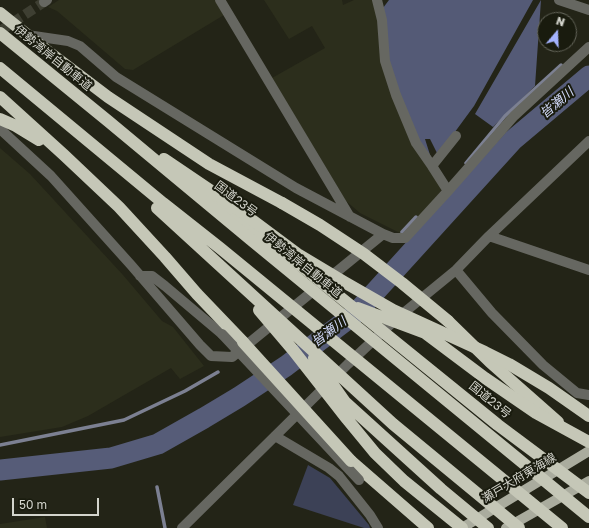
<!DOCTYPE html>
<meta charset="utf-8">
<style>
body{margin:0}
#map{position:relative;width:589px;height:528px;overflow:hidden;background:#232417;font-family:"Golos Text",sans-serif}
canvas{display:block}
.north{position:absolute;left:537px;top:12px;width:40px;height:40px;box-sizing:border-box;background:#191b0e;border:1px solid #64655a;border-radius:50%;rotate:19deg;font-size:11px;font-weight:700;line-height:16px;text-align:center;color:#d4d5cd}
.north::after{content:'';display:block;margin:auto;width:14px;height:18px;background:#a3b2fd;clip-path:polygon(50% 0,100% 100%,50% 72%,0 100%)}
.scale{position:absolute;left:12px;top:498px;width:87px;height:18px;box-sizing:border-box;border:2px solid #d4d5cd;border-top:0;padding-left:5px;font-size:12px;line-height:14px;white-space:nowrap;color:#d4d5cd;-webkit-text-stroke:3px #191b0e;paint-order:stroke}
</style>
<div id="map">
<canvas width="589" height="528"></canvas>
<div class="north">N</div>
<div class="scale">50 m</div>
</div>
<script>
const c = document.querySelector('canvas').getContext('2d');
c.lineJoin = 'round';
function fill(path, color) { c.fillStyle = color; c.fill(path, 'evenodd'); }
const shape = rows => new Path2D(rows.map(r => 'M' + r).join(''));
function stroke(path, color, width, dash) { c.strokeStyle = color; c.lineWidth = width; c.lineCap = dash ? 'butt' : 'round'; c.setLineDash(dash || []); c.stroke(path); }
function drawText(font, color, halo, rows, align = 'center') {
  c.font = font + ' "Golos Text","Noto Sans JP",sans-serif'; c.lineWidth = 4; c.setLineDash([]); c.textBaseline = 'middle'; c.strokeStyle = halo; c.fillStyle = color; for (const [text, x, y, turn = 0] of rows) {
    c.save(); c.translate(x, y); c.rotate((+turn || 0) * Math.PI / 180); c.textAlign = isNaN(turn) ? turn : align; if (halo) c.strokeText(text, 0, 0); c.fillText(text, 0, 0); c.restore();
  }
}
const built = shape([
 [59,0,215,0,224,15,133,70,125,69,57,11,48,7],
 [264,0,342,0,343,5,354,0,374,0,379,21,382,59,441,185,441,191,404,235,360,213,346,201,272,78,325,48,312,26,289,39],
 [0,148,30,174,123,275,162,321,173,327,204,366,180,379,171,368,88,416,62,427,0,437],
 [45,517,47,528,0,528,0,524]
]);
const green = shape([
 [308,465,330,478,369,525,370,528,364,528,293,505]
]);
const forest = shape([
 [389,0,533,0,474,106,438,155,430,139,425,139,431,158,420,144,407,117,388,58,383,8],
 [541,0,535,86,505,115,493,127,475,114]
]);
const stream = shape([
 [466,163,505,116,561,65],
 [402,232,416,217],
 [0,445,124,420,185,391,218,372],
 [157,487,165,528]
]);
const river = shape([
 [0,470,111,458,158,444,204,418,239,397,286,366,356,313,513,140,589,76]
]);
const minorTunnel = shape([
 [0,31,44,2]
]);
const minor = shape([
 [220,0,350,217],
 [377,0,382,20,385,61,396,95,416,143,432,166,448,191],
 [559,0,589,10],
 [44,2,47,0],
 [27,35,68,41,80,46,116,77,270,172,296,188,383,234,393,238,405,238,448,191,514,116,589,47],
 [0,129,51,176,131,265,200,345,211,356,232,357,383,234],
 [432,166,456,136],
 [489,236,589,270],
 [456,270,492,313,543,365,577,393,589,395],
 [140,276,152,276,165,286,222,334],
 [275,436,329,468,339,476,370,515,378,528],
 [182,528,348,364,395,320,456,270,489,236,589,141]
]);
const major = shape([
 [462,528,589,451],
 [506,528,589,481]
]);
const highway = shape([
 [0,13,46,50,108,97,209,164,282,203],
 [0,97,64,155,119,207,165,257,197,294,243,342],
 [0,119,16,126,39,140],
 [208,195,314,276],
 [448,321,490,362,558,422],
 [351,461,428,528]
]);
const minorBridge = shape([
 [222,334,359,480]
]);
const highwayBridge = shape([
 [0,33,108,121,251,240,589,517],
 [0,68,163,203,220,248,562,528],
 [164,159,232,205,299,255,344,282,393,310,485,352,509,364,549,388,589,416],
 [282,203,320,225,364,254,402,283,448,321],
 [157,208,393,424,519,528],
 [314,276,498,425,589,493],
 [358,308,425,333,485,378,536,413,589,442],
 [259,310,293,350,347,419,375,453,404,481,462,528],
 [243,342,351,461],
 [314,358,345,402,441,489,488,528]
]);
const streetNames = [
 ["伊勢湾岸自動車道",53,58,39],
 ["国道23号",236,199,37],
 ["伊勢湾岸自動車道",303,265,39],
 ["国道23号",490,400,39],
 ["瀬戸大府東海線",519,478,-31]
];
const waterNames = [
 ["皆瀬川",557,103,-40],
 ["皆瀬川",329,332,-37]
];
fill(built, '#2c2e1c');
fill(green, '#3c4156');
fill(forest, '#545a76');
stroke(stream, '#7c8092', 3.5);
stroke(river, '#565c78', 21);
stroke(minorTunnel, '#3e3f32', 10, [10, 5]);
stroke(minor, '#666761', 10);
stroke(major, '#aaac9e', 10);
stroke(highway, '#c5c7b7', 12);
stroke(minorBridge, '#666761', 10);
stroke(highwayBridge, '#c5c7b7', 12);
drawText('12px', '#d4d5cd', '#191b0e', streetNames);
drawText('italic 13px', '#d2dafa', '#191b0e', waterNames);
</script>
